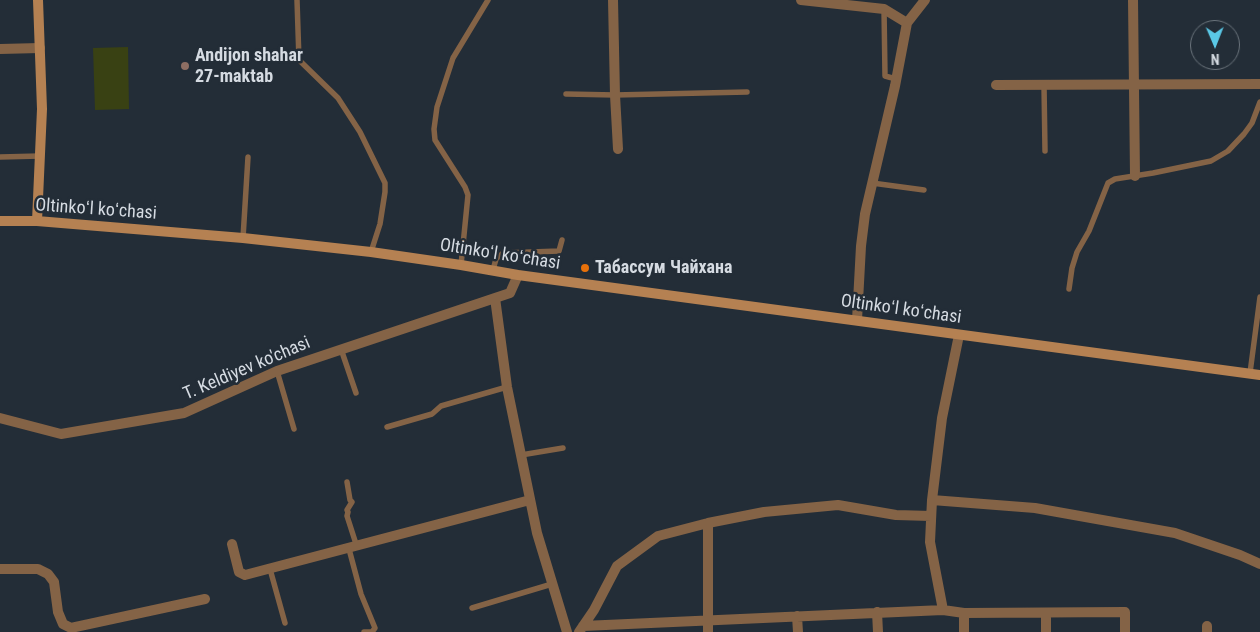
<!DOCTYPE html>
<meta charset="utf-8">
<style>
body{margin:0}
#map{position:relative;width:1260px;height:632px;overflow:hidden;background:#232d37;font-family:"Roboto Condensed",sans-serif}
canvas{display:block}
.north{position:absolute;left:1190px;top:20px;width:50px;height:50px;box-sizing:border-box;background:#232d37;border:1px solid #6a737b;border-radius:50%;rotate:179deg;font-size:14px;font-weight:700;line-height:20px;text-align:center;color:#d5dbe2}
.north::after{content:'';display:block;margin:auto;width:18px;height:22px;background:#5ac8e6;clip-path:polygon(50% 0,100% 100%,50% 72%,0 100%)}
</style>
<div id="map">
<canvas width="1260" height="632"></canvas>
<div class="north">N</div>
</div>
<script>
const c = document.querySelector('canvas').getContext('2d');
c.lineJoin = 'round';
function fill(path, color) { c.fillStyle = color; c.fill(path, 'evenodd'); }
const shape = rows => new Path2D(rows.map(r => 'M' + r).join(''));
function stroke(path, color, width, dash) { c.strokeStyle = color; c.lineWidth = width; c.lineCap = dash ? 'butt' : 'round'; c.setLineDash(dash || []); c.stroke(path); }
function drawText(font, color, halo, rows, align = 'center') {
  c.font = font + ' "Roboto Condensed",sans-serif'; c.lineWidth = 5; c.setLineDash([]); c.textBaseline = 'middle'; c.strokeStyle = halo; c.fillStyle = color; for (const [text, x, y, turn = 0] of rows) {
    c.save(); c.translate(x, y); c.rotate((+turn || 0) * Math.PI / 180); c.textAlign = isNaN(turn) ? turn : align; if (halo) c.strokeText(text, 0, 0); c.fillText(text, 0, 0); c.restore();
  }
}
const green = shape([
 [128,47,129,109,95,110,93,48]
]);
const lane = shape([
 [297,0,299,60,338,98,360,132,385,183,385,192,380,224,371,252],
 [884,9,885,76,896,79],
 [1044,85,1045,151],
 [566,94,615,95,747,92],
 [0,157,40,156],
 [872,183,924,190],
 [243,238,248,157],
 [461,265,468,195,465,187,435,140,434,129,437,107,453,58,488,0],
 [493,270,496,259,503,253,559,251,562,240],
 [1069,289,1072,268,1077,252,1089,231,1108,183,1115,179,1153,173,1211,161,1228,151,1244,134,1252,123,1260,102],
 [341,349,356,393],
 [277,371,294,429],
 [1250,373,1260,297],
 [387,427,432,414,441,406,507,387],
 [521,455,563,448],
 [347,482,350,500,352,502,347,510,348,512,347,516,357,547],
 [349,549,361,594,375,628,372,632,364,632],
 [270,569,285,623],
 [472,608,552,584]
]);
const street = shape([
 [613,0,615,95,618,149],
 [801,0,884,9,907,23,895,86,865,214,861,246,857,320],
 [1133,0,1135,176],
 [907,23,925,0],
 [0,49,40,48],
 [996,85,1260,84],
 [495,298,507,387,537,533,567,632],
 [0,418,61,434,184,413,277,371,510,293,518,275],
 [932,500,1035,508,1175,533,1240,555,1260,564],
 [708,523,708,632],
 [232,544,239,572,245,575,530,500],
 [0,569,38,569,48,574,54,582,58,612,63,624,71,628,205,599],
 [943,610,930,542,932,500,942,418,959,335],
 [877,612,878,632],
 [964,613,964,632],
 [1046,613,1046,632],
 [797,616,798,632],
 [583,626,943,610,964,613,1125,612,1125,632],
 [1207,626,1207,632],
 [579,632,594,610,617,566,658,536,708,523,764,512,838,505,896,515,931,516]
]);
const secondary = shape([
 [0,221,37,221,243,238,371,252,461,265,518,275,1260,375],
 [37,221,42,109,38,0]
]);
const markers = [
 [185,66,5,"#8d6e63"],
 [585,268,5,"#e8710a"]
];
const poiNames = [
 ["Andijon shahar",195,56],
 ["27-maktab",195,77],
 ["Табассум Чайхана",595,268]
];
const streetNames = [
 ["Oltinkoʻl koʻchasi",96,210,4],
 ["Oltinkoʻl koʻchasi",500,255,9],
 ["Oltinkoʻl koʻchasi",901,310,8],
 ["T. Keldiyev ko'chasi",247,369,-23]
];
fill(green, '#394113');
stroke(lane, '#846346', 5.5);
stroke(street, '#846346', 10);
stroke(secondary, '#b58152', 10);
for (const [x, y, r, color] of markers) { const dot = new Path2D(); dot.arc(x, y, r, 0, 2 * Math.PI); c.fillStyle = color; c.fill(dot); stroke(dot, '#232d37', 2); }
drawText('bold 18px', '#d5dbe2', '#232d37', poiNames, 'left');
drawText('18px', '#d5dbe2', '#232d37', streetNames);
</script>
